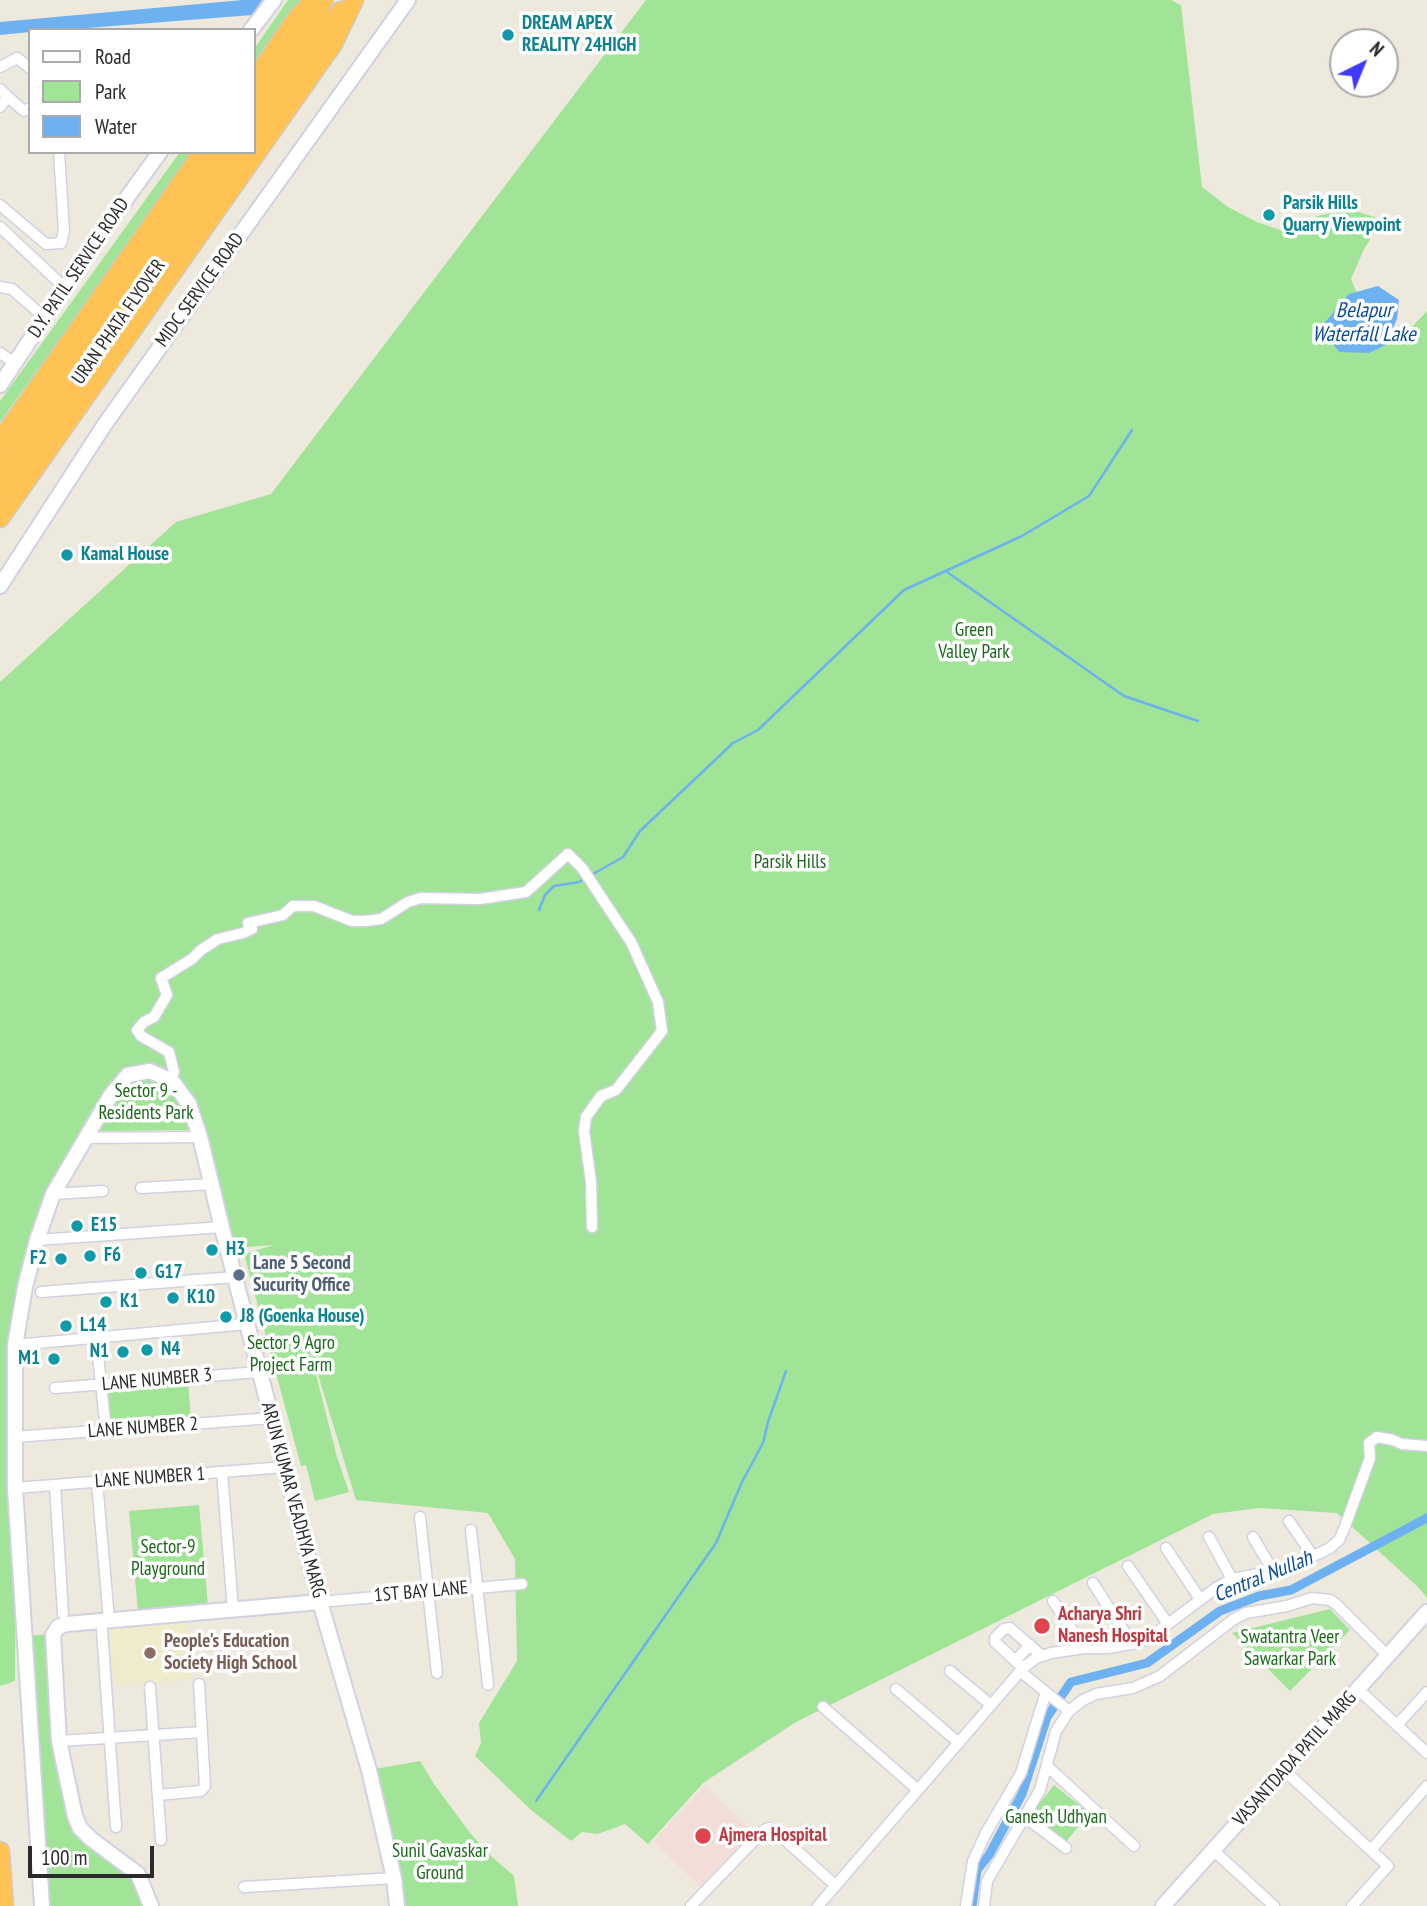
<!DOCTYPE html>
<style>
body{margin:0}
#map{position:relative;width:1427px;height:1906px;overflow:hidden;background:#ede9dc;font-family:"PT Sans Narrow",sans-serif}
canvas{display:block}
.legend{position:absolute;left:28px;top:28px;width:228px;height:126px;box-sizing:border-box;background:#fff;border:2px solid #aaa;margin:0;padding:9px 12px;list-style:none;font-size:21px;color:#2a2a2a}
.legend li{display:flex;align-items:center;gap:14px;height:35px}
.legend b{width:35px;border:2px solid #aaa}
.north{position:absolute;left:1329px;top:28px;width:70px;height:70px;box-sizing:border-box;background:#fff;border:2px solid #aaa;border-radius:50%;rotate:43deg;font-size:19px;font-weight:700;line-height:28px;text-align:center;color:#2a2a2a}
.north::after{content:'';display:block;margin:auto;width:24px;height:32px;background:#3e39fd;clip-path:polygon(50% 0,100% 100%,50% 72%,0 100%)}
.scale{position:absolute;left:28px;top:1846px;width:126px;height:32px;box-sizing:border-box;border:4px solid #2a2a2a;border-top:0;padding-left:9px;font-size:21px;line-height:24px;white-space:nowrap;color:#2a2a2a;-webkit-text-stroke:5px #fff;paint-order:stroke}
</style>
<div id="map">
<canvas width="1427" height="1906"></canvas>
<ul class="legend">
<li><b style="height:9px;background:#fff"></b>Road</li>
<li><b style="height:19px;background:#a1e497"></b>Park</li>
<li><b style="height:19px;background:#6db1f1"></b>Water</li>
</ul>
<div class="north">N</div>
<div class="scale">100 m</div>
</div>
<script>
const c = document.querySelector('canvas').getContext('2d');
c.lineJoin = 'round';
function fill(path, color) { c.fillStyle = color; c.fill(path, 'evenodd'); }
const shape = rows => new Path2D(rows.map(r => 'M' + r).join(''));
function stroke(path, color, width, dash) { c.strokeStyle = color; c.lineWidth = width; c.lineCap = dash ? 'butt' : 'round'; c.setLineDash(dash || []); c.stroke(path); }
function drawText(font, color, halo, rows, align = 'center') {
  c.font = font + ' "PT Sans Narrow",sans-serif'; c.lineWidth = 7; c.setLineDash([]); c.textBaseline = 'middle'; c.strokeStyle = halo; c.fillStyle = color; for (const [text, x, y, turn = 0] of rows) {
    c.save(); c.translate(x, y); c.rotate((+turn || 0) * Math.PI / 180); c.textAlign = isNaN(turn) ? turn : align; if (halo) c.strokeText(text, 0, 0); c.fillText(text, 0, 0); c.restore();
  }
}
const education = shape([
 [186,1620,191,1679,114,1685,109,1627]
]);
const medical = shape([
 [705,1786,753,1832,700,1887,653,1841]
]);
const green = shape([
 [288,0,301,0,254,67,254,49],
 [646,0,1171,0,1181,5,1202,187,1228,207,1257,222,1289,233,1317,216,1350,209,1383,220,1364,249,1351,279,1363,308,1358,320,1376,341,1407,332,1427,311,1427,1598,1419,1588,1337,1513,1259,1508,1213,1514,796,1722,703,1783,648,1844,625,1824,598,1834,582,1832,571,1841,531,1810,475,1756,481,1743,479,1723,517,1661,515,1559,488,1513,356,1500,306,1335,337,1457,349,1492,315,1501,306,1465,301,1466,244,1254,274,1245,233,1248,205,1135,193,1101,175,1077,153,1067,141,1077,151,1076,168,1084,181,1101,190,1130,97,1131,110,1106,79,1139,50,1191,32,1239,17,1290,15,1681,0,1686,0,682,176,522,271,494],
 [180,152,193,152,0,422,0,401],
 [188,1382,191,1419,109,1425,106,1388],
 [199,1505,208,1606,138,1612,129,1511],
 [1330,1609,1350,1630,1290,1691,1232,1633],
 [49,1634,58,1781,73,1828,137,1881,142,1906,48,1906,30,1636],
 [420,1761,434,1784,470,1833,491,1856,514,1876,518,1906,405,1906,375,1769],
 [1054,1785,1089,1813,1059,1851,1024,1823]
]);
const water = shape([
 [243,0,262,0,252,15,62,30,30,30,30,32,0,35,0,22],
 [1378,286,1399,300,1397,319,1386,345,1369,353,1339,352,1321,327,1349,294]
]);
const stream = shape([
 [947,572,1124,696,1198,721],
 [539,910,545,895,554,886,579,882,623,857,640,831,733,743,758,730,904,590,1022,536,1089,496,1132,430],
 [536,1801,716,1543,742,1482,763,1443,768,1422,786,1371]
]);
const canal = shape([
 [972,1906,977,1870,989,1855,1022,1794,1047,1717,1071,1682,1147,1663,1220,1611,1259,1596,1291,1590,1427,1518]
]);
const street = shape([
 [0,67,17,58,30,68],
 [0,89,8,97,0,107],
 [8,97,24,111,30,108],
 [0,205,46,244,61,243,64,231,59,152],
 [0,227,65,288],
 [0,287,12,289,45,318],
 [0,353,15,363],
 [170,1079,174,1072,169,1052,141,1036,137,1030,144,1022,154,1017,167,995,161,978,192,959,201,950,218,939,243,933,252,929,248,923,283,915,293,906,314,906,352,921,365,921,381,919,408,902,421,898,480,899,526,892,568,854,582,868,631,942,658,1002,662,1031,616,1090,601,1096,586,1117,584,1131,591,1182,592,1227],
 [85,1138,200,1137],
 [141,1188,211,1184],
 [53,1194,103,1191],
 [37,1240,222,1227],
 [41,1292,235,1277],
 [96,1337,106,1431],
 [15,1345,247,1324],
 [55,1388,259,1372],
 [14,1437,272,1418],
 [222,1473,233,1609],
 [97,1482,109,1620],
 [55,1485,63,1614],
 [15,1488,285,1467],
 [420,1517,437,1673],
 [1289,1521,1313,1556],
 [471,1530,488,1685],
 [1209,1537,1232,1579],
 [1253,1537,1273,1571],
 [1166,1548,1200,1599],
 [1128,1566,1168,1624],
 [1093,1583,1132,1644],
 [1053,1601,1084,1648],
 [320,1602,522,1584],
 [102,1630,116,1827],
 [1015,1661,1030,1645],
 [1023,1668,995,1642,995,1638,1004,1629,1010,1628,1042,1656],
 [950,1671,991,1705],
 [1020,1671,1069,1711],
 [150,1687,161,1840],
 [896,1689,959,1743],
 [1358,1689,1427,1753],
 [823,1707,918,1790],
 [1397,1725,1427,1692],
 [59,1741,202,1732],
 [1047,1766,1134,1846],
 [1285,1771,1388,1866,1352,1906],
 [158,1795,201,1791,205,1786,199,1684],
 [1025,1817,1066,1848],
 [1213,1850,1274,1906],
 [1371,1850,1427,1786],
 [244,1887,394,1878],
 [691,1906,764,1830,769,1828,774,1830,835,1885],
 [818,1906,1023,1668,1036,1658,1051,1653,1084,1648,1108,1648,1141,1642,1156,1633,1216,1588,1232,1579,1289,1568,1330,1548,1339,1540,1344,1529,1370,1458,1369,1443,1377,1437,1393,1440,1402,1444,1427,1446],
 [966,1906,973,1861,986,1833,1021,1773,1046,1692],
 [984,1906,987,1881,1040,1790,1056,1731,1069,1711,1083,1700,1096,1694,1133,1688,1160,1676,1234,1619,1246,1613,1287,1606,1312,1598,1330,1600,1336,1604,1388,1656]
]);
const secondary = shape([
 [251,30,274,0],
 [0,385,98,238,160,152],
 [0,586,105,424,408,0],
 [42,1906,15,1488,15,1345,25,1287,37,1240,53,1194,111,1095,128,1075,150,1071,172,1081,189,1104,200,1137,223,1232,320,1602,369,1770,394,1878,397,1906],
 [151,1906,138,1874,91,1839,80,1828,75,1816,59,1741,53,1635,58,1627,67,1624,320,1602],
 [1163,1906,1427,1612]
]);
const highway = shape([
 [254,80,296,19,314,0],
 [254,106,309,27,324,0],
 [254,130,320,36,341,11],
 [0,441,203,152],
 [0,467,221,152],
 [0,492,238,152],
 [0,518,333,44,354,0],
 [0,1851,4,1906]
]);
const markers = [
 [508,35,7,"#0f9aa8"],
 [1269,215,7,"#0f9aa8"],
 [67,555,7,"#0f9aa8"],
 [77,1226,7,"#0f9aa8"],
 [212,1250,7,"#0f9aa8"],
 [90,1256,7,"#0f9aa8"],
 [61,1259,7,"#0f9aa8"],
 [141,1273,7,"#0f9aa8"],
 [239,1275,7,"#5c6f8a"],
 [173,1298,7,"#0f9aa8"],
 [106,1302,7,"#0f9aa8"],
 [226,1317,7,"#0f9aa8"],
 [66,1326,7,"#0f9aa8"],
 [147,1350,7,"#0f9aa8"],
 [123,1352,7,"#0f9aa8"],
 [54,1359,7,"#0f9aa8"],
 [1042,1626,9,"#e0444e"],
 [150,1653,7,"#8d6e63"],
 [703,1836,9,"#e0444e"]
];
const cultureNames = [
 ["DREAM APEX",522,24],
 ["REALITY 24HIGH",522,46],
 ["Parsik Hills",1283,204],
 ["Quarry Viewpoint",1283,226],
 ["Kamal House",81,555],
 ["E15",91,1226],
 ["H3",226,1250],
 ["F6",104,1256],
 ["F2",47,1259,"right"],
 ["G17",155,1273],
 ["K10",187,1298],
 ["K1",120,1302],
 ["J8 (Goenka House)",240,1317],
 ["L14",80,1326],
 ["N4",161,1350],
 ["N1",109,1352,"right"],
 ["M1",40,1359,"right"]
];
const streetNames = [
 ["D.Y. PATIL SERVICE ROAD",79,268,-56],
 ["MIDC SERVICE ROAD",200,290,-54],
 ["URAN PHATA FLYOVER",119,322,-55],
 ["LANE NUMBER 3",157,1380,-5],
 ["LANE NUMBER 2",143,1428,-4],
 ["LANE NUMBER 1",150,1478,-4],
 ["ARUN KUMAR VEADHYA MARG",293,1500,75],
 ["1ST BAY LANE",421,1592,-5],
 ["VASANTDADA PATIL MARG",1295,1759,-48]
];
const parkNames = [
 ["Green",974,631],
 ["Valley Park",974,653],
 ["Parsik Hills",790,863],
 ["Sector 9 -",146,1092],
 ["Residents Park",146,1114],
 ["Sector 9 Agro",291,1344],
 ["Project Farm",291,1366],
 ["Sector-9",168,1548],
 ["Playground",168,1570],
 ["Swatantra Veer",1290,1638],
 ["Sawarkar Park",1290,1660],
 ["Ganesh Udhyan",1056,1818],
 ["Sunil Gavaskar",440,1852],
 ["Ground",440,1874]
];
const serviceNames = [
 ["Lane 5 Second",253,1264],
 ["Sucurity Office",253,1286]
];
const healthNames = [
 ["Acharya Shri",1058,1615],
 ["Nanesh Hospital",1058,1637],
 ["Ajmera Hospital",719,1836]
];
const educationNames = [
 ["People's Education",164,1642],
 ["Society High School",164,1664]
];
const waterNames = [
 ["Belapur",1364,311],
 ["Waterfall Lake",1364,335],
 ["Central Nullah",1263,1577,-22]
];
fill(education, '#efebcb');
fill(medical, '#f3ddd9');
fill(green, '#a1e497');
fill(water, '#6db1f1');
stroke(stream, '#6db1f1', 2.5);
stroke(canal, '#6db1f1', 9);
stroke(street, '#d2d1e3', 13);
stroke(secondary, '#d2d1e3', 18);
stroke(highway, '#ccc', 21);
stroke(street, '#fff', 10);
stroke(secondary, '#fff', 14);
stroke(highway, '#ffc355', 18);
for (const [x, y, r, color] of markers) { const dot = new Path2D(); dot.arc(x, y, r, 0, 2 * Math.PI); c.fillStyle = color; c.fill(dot); stroke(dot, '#fff', 2.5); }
drawText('bold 19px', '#0d838f', '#fff', cultureNames, 'left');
drawText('19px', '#2a2a2a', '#fff', streetNames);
drawText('19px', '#196919', '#fff', parkNames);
drawText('bold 19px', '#4e5e75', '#fff', serviceNames, 'left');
drawText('bold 19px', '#be3a42', '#fff', healthNames, 'left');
drawText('bold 19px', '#785e54', '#fff', educationNames, 'left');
drawText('italic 21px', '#0b4c9e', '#fff', waterNames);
</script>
